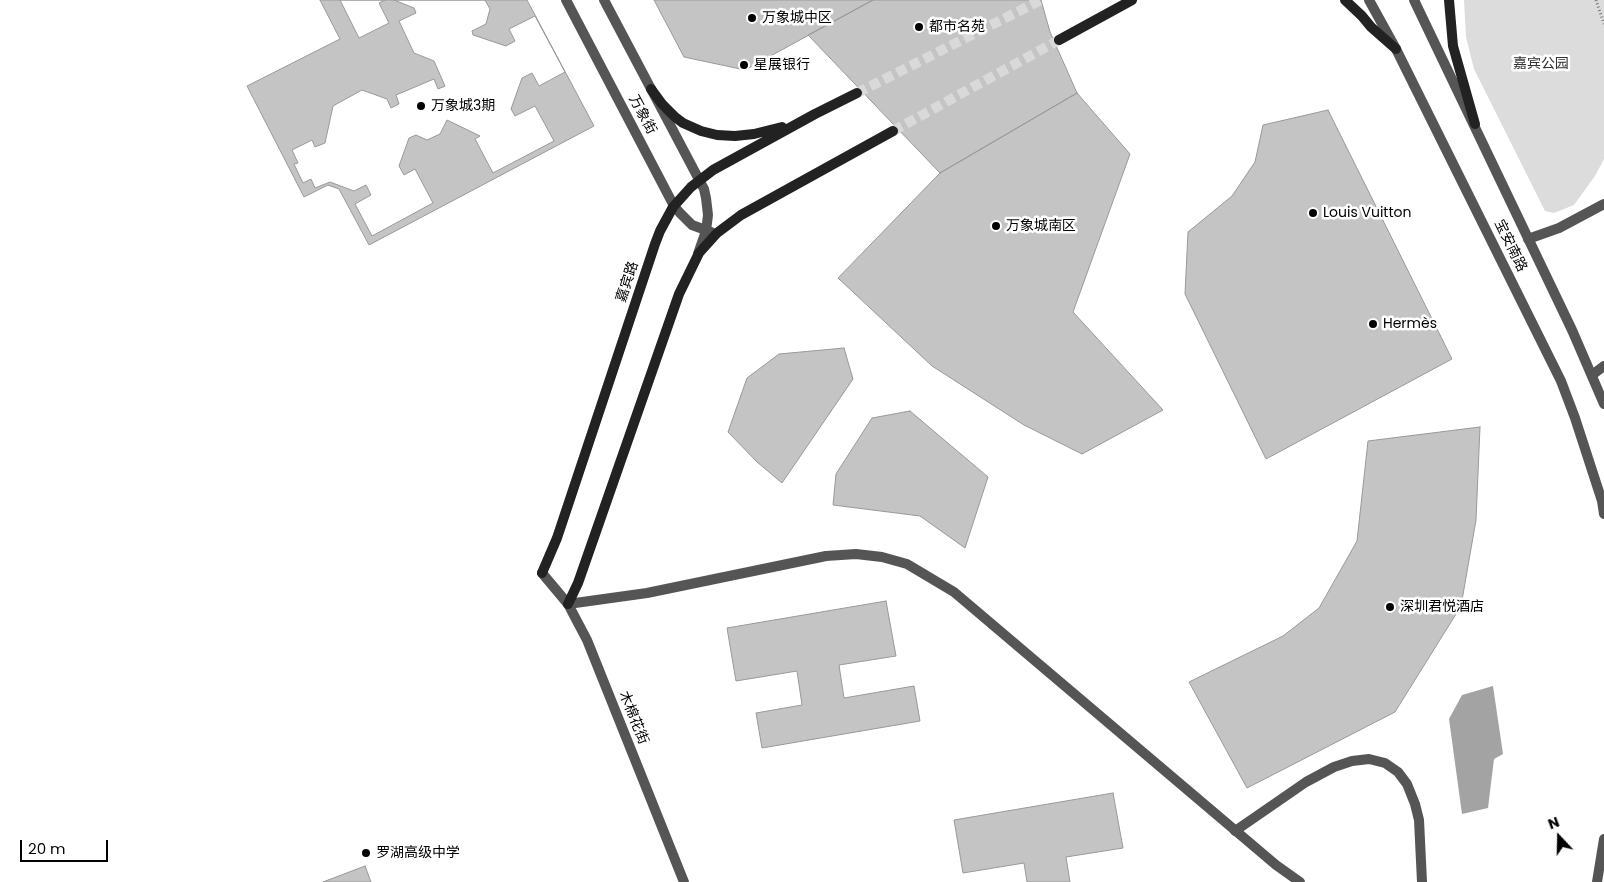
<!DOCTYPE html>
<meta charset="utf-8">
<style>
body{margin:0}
#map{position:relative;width:1604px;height:882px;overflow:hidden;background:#fff;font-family:Poppins,sans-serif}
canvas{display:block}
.north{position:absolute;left:1534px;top:812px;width:50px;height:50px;-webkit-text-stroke:4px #fff;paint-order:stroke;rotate:339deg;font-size:14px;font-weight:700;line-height:20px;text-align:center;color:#000}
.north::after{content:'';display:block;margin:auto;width:18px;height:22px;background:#000;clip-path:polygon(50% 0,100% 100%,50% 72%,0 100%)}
.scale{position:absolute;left:20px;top:840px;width:88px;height:22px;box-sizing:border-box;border:2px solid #000;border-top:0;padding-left:6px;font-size:15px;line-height:18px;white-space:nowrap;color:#000;-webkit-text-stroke:4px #fff;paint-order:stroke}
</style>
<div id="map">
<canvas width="1604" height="882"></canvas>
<div class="north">N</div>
<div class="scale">20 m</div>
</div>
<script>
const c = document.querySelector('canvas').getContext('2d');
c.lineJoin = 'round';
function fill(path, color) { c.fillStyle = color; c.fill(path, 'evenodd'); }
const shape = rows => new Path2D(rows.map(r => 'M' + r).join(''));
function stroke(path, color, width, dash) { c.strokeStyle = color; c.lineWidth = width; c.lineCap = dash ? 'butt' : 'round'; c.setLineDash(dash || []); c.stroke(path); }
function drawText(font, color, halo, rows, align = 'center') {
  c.font = font + ' Poppins,"Noto Sans SC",sans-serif'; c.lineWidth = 5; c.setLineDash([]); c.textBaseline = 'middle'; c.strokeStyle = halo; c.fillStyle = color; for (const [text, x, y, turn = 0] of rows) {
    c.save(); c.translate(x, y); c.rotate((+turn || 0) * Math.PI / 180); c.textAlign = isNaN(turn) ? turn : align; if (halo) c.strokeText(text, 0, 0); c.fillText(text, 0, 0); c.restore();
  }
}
const green = shape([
 [1464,0,1604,0,1604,159,1595,176,1574,205,1554,213,1545,211,1474,69,1466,37]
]);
const water = shape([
 [1493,686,1503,754,1494,759,1488,808,1462,814,1449,719,1462,695]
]);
const building = shape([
 [320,0,527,0,594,126,369,245,339,189,328,185,304,197,247,86,340,39,320,0],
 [340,0,385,0,379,3,389,23,359,38,340,0],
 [394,0,485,0,490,9,486,24,472,31,473,35,506,46,515,41,509,29,535,16,565,72,539,86,532,73,522,78,511,109,515,116,535,106,554,141,493,173,475,139,480,136,447,120,440,134,427,140,416,135,409,138,399,166,404,175,415,169,433,203,372,236,355,204,371,195,366,185,354,191,330,182,315,188,311,179,303,183,294,164,298,163,292,150,312,140,315,147,325,143,333,106,362,90,387,99,391,108,399,104,396,95,434,79,438,89,445,86,434,61,414,53,399,21,416,13,414,8,394,0],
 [654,0,873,0,745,70,684,57,654,0],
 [873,0,1041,0,1050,32,1077,93,940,173,808,35,873,0],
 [1077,93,1130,154,1073,312,1163,410,1082,454,1024,425,932,366,838,278,940,173,1077,93],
 [1328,110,1452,359,1266,459,1185,294,1188,232,1232,196,1255,162,1263,125,1328,110],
 [844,348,853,379,782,483,757,462,728,432,747,378,779,354,844,348],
 [910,411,988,477,965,548,920,516,833,505,836,474,872,418,910,411],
 [1480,427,1476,520,1461,606,1395,712,1247,788,1189,682,1283,636,1319,608,1357,541,1368,441,1480,427],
 [886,601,896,656,839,665,844,698,914,686,920,721,762,748,756,713,802,705,797,671,736,681,727,628,886,601],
 [1113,793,1123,848,1066,857,1070,882,1027,882,1024,863,963,873,954,820,1113,793],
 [365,866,371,882,323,882,365,866]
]);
const secondaryTunnel = shape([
 [857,93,1041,0],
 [893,131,1059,40]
]);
const path = shape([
 [1596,0,1604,24]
]);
const service = shape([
 [1235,831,1306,782,1334,767,1352,761,1369,759,1385,763,1398,772,1407,784,1415,804,1419,820,1422,882]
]);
const minor = shape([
 [1528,239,1559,228,1604,204],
 [1592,375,1604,366],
 [568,604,647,593,826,556,856,554,882,557,907,564,954,592,1276,865,1300,882]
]);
const tertiary = shape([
 [566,0,674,206,680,213,692,225,711,232],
 [604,0,704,189,706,198,708,215,706,231,698,254],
 [1369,0,1396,49,1561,381,1575,418,1602,501,1604,514],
 [1414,0,1572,330,1604,404],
 [542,573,568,604,587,640,684,882],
 [1597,882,1604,839]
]);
const secondary = shape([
 [1345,0,1362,16,1371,27,1396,49],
 [1449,0,1453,46,1475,124],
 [1059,40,1132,0],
 [651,89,662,104,675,117,683,123,701,131,717,135,735,136,754,134,782,127],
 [542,573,557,538,655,244,660,231,673,207,691,187,713,170,815,114,857,93],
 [568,604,578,583,679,294,699,253,717,233,741,215,893,131]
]);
const markers = [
 [752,18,5,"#000"],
 [919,27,5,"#000"],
 [744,65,5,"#000"],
 [421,106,5,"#000"],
 [1313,213,5,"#000"],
 [996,226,5,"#000"],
 [1373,324,5,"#000"],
 [1390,607,5,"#000"],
 [366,853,5,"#000"]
];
const poiNames = [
 ["万象城中区",762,18],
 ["都市名苑",929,27],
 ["星展银行",754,65],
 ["万象城3期",431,106],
 ["Louis Vuitton",1323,213],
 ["万象城南区",1006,226],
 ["Hermès",1383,324],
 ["深圳君悦酒店",1400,607],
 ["罗湖高级中学",376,853]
];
const parkNames = [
 ["嘉宾公园",1541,64]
];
const streetNames = [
 ["万象街",642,115,62],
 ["宝安南路",1510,246,64],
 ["嘉宾路",628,282,-72],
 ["木棉花街",633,718,68]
];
fill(green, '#dcdcdc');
fill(water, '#a3a3a3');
fill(building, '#c4c4c4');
stroke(building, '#999', 1);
stroke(secondaryTunnel, '#d9d9d9', 10, [10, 5]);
stroke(path, '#777', 3, [1, 2.5]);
stroke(service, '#555', 10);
stroke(minor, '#555', 10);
stroke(tertiary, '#555', 10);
stroke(secondary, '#222', 10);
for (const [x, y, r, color] of markers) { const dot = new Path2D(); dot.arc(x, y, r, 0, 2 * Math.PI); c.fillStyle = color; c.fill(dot); stroke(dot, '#fff', 2); }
drawText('14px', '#000', '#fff', poiNames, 'left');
drawText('14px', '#333', '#fff', parkNames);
drawText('14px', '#000', '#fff', streetNames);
</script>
